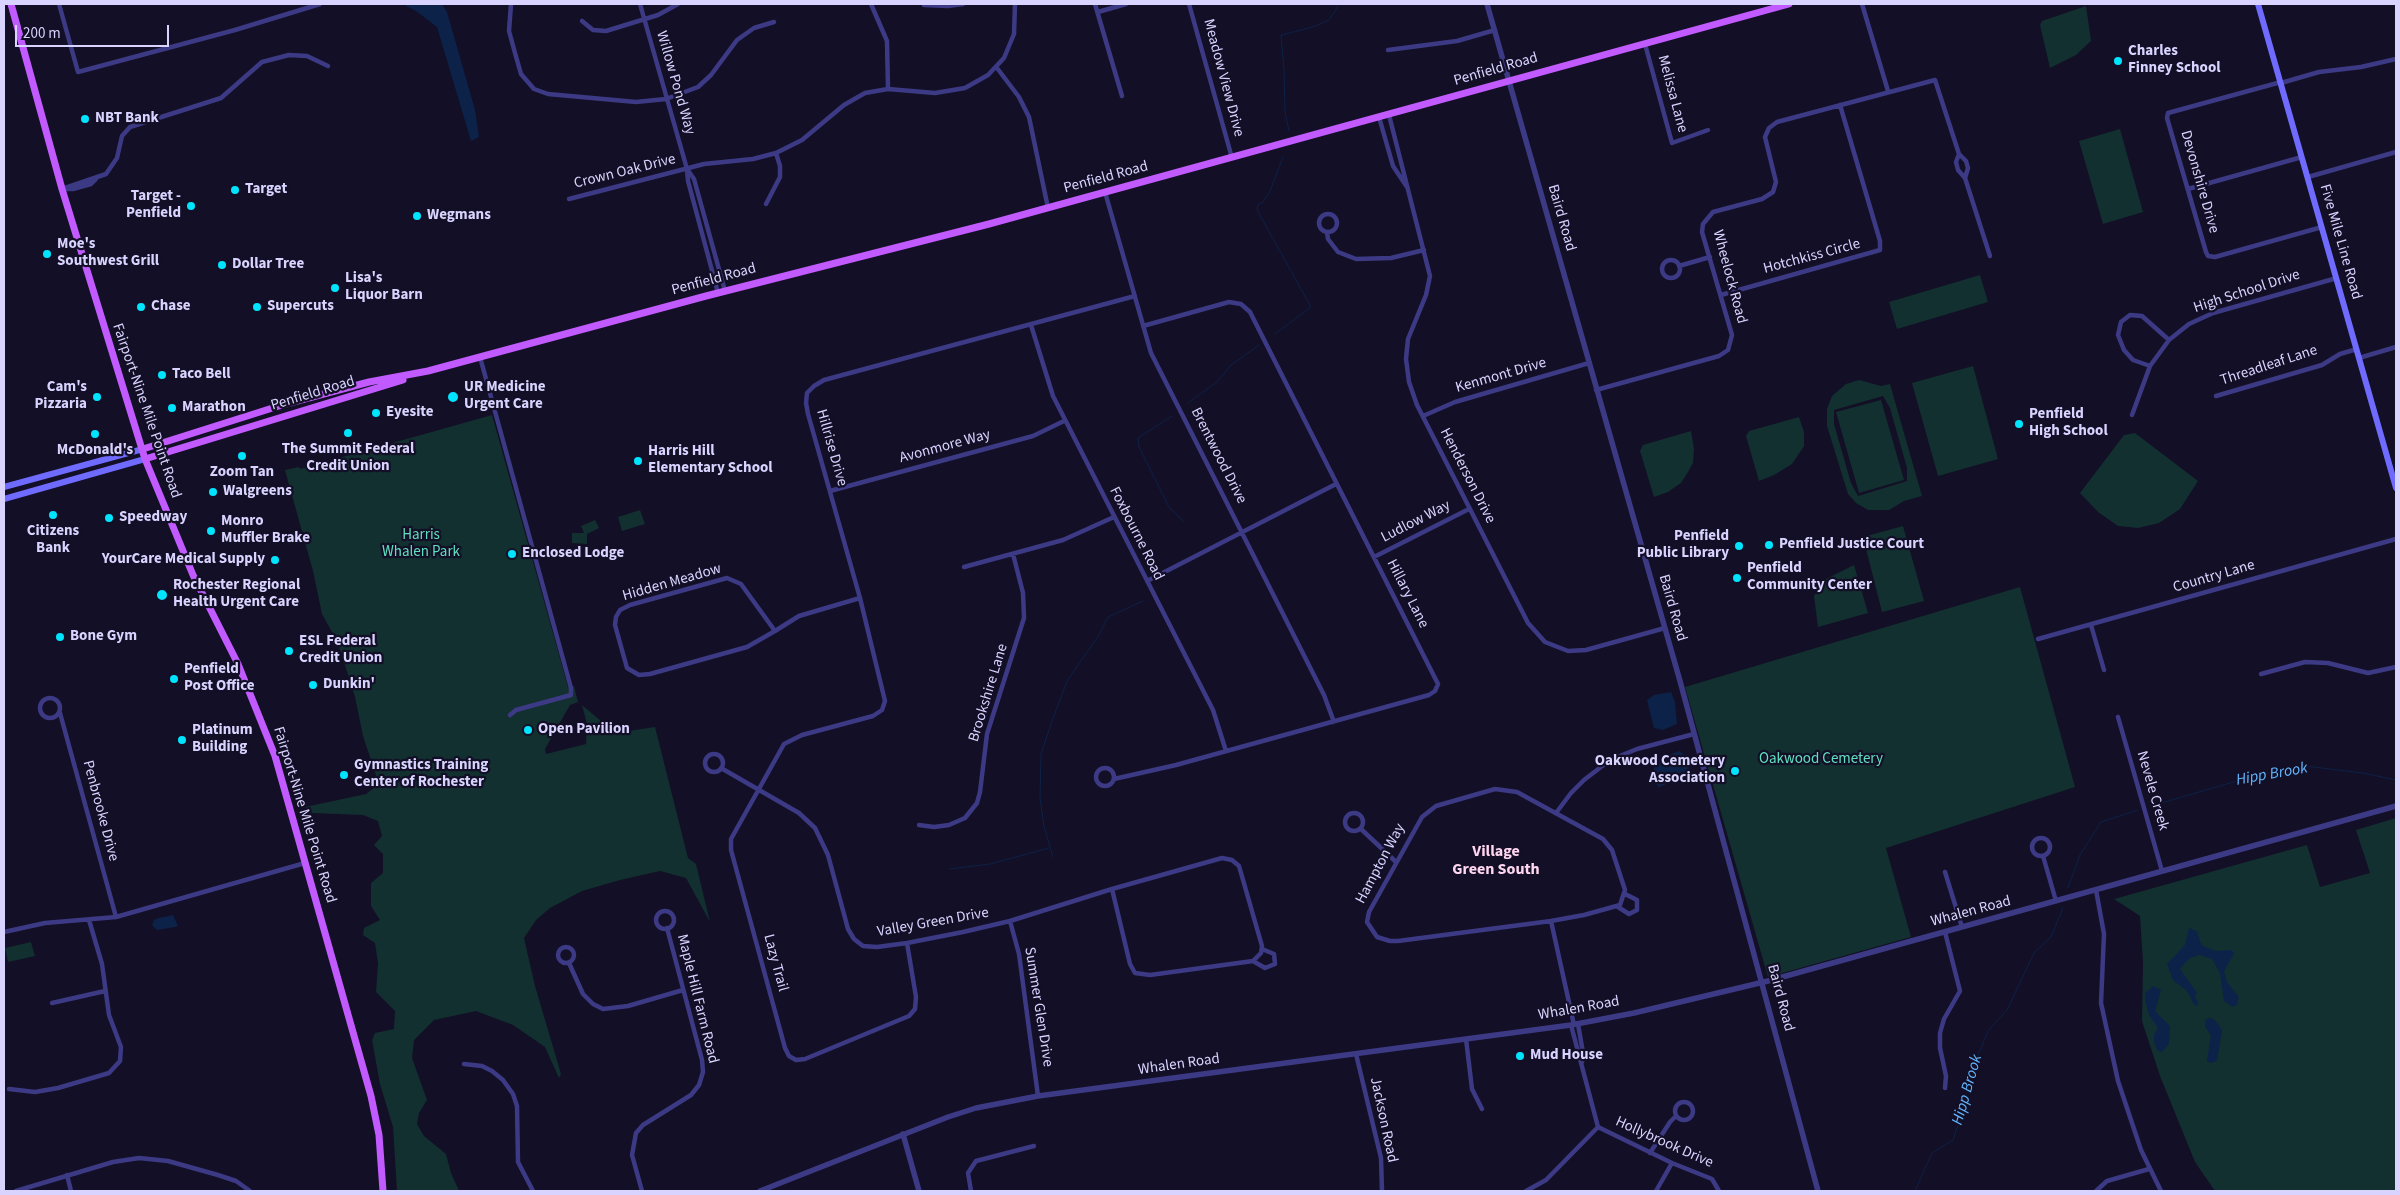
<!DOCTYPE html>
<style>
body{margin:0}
#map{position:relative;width:2400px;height:1195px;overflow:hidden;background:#130f26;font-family:"Source Sans 3",sans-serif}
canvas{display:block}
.frame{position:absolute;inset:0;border:5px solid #d9d4ff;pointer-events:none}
.scale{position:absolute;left:15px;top:25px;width:154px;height:22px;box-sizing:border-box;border:2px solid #d9d4ff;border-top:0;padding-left:6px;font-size:15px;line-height:18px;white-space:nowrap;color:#d9d4ff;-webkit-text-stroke:4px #130f26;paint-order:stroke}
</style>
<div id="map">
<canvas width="2400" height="1195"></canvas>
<div class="frame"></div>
<div class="scale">200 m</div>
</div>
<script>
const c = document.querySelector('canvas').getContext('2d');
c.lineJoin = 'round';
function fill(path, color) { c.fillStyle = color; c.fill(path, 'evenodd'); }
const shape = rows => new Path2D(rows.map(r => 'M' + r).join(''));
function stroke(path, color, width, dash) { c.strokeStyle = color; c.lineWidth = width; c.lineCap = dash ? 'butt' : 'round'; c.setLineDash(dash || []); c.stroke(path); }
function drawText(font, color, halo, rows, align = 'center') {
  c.font = font + ' "Source Sans 3",sans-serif'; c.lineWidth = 4.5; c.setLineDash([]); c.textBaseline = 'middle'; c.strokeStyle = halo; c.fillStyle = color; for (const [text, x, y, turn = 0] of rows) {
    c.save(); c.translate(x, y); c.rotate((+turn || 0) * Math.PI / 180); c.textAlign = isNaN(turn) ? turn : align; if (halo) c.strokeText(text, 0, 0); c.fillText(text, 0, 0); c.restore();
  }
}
const green = shape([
 [2086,6,2091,41,2076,55,2050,68,2040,25,2042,21],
 [2120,129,2143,212,2103,224,2079,141],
 [1980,275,1988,302,1897,329,1889,302],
 [1973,366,1998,459,1938,476,1912,383],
 [1859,380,1881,386,1890,384,1922,496,1904,501,1889,510,1868,510,1856,503,1848,494,1827,426,1827,409,1832,396,1846,384],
 [1883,396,1890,408,1907,468,1907,481,1858,496,1851,483,1834,424,1834,410],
 [1881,400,1904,480,1859,493,1836,412],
 [492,415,568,687,574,686,578,702,570,705,545,749,546,754,586,744,587,724,582,705,615,733,655,727,688,858,696,864,710,922,686,878,660,871,620,880,582,891,550,908,536,920,524,938,535,986,561,1074,559,1078,545,1047,513,1025,476,1011,434,1020,414,1040,412,1058,427,1100,419,1113,417,1124,424,1136,446,1154,451,1173,459,1191,397,1191,393,1127,380,1084,372,1040,375,1033,394,1029,395,1011,376,992,378,963,375,943,363,935,364,928,380,920,371,906,371,883,383,873,383,854,374,845,382,836,378,821,363,815,312,813,305,807,366,794,379,784,363,736,355,697,338,643,322,614,313,571,285,470,299,467,300,469],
 [1799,417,1804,432,1804,446,1792,464,1774,475,1759,481,1746,436,1749,431],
 [1691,431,1694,449,1693,463,1688,472,1681,483,1668,492,1654,497,1640,451,1643,445],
 [2135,433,2198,481,2180,509,2159,523,2138,528,2118,526,2098,512,2080,493,2124,435],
 [640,510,645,524,622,531,618,517],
 [595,520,599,528,587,534,587,544,572,543,572,533,584,533,581,526],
 [1903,526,1924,601,1882,612,1863,537],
 [1854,565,1868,613,1818,627,1814,596,1824,580],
 [2020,587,2075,787,1886,848,1911,937,1768,977,1685,687],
 [2396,818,2396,1191,2215,1191,2195,1162,2160,1076,2142,1021,2143,962,2140,916,2114,899,2307,845,2320,887,2370,873,2356,830],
 [31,942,35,956,8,962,5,948]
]);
const water = shape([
 [406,4,442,4,447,12,475,110,479,137,471,141,437,27,416,11,406,6],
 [1671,692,1675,702,1677,724,1663,730,1654,728,1647,700,1654,695],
 [1679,751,1687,757,1690,775,1659,787,1655,783,1653,761],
 [173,915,178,926,175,927,157,930,152,925,154,920,159,918],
 [2189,928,2197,931,2200,941,2203,946,2216,951,2232,950,2234,954,2224,971,2227,982,2239,997,2237,1005,2233,1007,2224,1001,2220,973,2212,959,2200,955,2190,958,2180,969,2197,993,2195,997,2199,1004,2195,1006,2187,991,2173,980,2167,964,2185,945],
 [2153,986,2161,990,2155,1011,2170,1026,2169,1044,2162,1052,2157,1050,2154,1042,2154,1035,2158,1028,2149,1015,2145,1000,2145,993],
 [2210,1018,2215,1020,2222,1030,2217,1061,2210,1063,2207,1061,2211,1035,2205,1027,2205,1020]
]);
const stream = shape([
 [1289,131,1285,112,1284,70,1281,35,1313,27,1329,20,1338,6,1338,4],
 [1275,334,1311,307,1257,210,1258,205,1263,202,1270,191,1283,157],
 [1188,403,1217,382,1231,365,1259,345],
 [1172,416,1138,438,1139,447,1169,507,1184,522],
 [2151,806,2254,776,2305,766,2363,773,2396,780],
 [1053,857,1044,826,1040,798,1041,754,1052,721,1067,681,1099,635,1108,617,1143,601],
 [949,869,990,864,1049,848],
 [2068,888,2080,855,2101,822,2138,810],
 [1915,1191,1932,1153,1953,1140,1963,1110,1962,1099,1972,1085,1977,1058,1988,1031,2007,1010,2034,953,2051,937,2063,908]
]);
const minor = shape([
 [59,4,78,72,235,30,320,4],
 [511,4,509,31,515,53,521,74,534,89,548,94,636,102,666,99,698,87,711,75,737,40,754,28,774,22],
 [640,4,687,169,694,179,725,291],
 [871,4,887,41,888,89],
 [1095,4,1122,96],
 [1189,4,1232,158],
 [1862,4,1888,91],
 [924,5,948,6,963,4],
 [1098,12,1126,4],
 [582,21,593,30,606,31,658,15,678,4],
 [1645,44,1672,143,1708,130],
 [1388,50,1457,41,1495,30],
 [997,68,1019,97,1029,117,1048,208],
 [2281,82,2168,113,2167,118,2206,252,2208,256,2215,257,2322,227],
 [2281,83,2319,72,2361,67,2396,59],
 [1389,115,1430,276,1426,295,1408,339,1406,359,1409,382,1417,405,1528,623,1545,642,1568,651,1586,650,1665,628],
 [1379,117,1393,166,1407,187],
 [1959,154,1966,161,1968,168,1965,178],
 [687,170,688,181,718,293],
 [2308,177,2396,152],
 [62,189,106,174,117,158,122,136,130,127,221,98,262,62,289,55,307,56,328,66],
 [63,189,73,189,91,184,96,179],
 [2188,189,2302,157],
 [1105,192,1151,353,1324,695,1334,722],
 [569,199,704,164,753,159,776,153,802,140,844,105,865,93,888,89,935,93,965,88,988,75,1004,58,1014,34,1015,4],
 [766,204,780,177,780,166,776,153],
 '1319 223a9 9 0 1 1 18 0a9 9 0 1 1-18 0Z',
 [1327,232,1328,239,1338,252,1356,259,1391,258,1424,250],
 '1662 269a9 9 0 1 1 18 0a9 9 0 1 1-18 0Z',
 [1679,266,1710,257],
 [1721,295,1880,250,1880,241,1840,105],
 [1031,325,1053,396,1213,710,1226,751],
 [480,357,571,688,571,695,516,710,510,715],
 [2359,358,2396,347],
 [2150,366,2133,360,2124,350,2118,335,2121,322,2130,315,2142,316,2169,340],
 [1596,390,1719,356,1728,350,1732,335,1702,232,1703,224,1713,212,1762,199,1773,192,1776,182,1765,137,1769,128,1777,122,1935,80,1959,154,1956,162,1958,170,1965,178,1990,256],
 [2216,396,2322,365,2340,354,2357,349],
 [2132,415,2150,366,2169,340,2189,324,2213,313,2337,278],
 [1423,416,1455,402,1589,363],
 [830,491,1033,436,1064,421],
 [1374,557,1469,509],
 [964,567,1063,540,1114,517],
 [727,578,741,584,775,631,747,647,650,674,639,675,627,668,615,625,616,617,620,610,630,605,727,578],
 [1147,581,1336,484],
 [2091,625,2104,670],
 [775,631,799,616,860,598],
 [2038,639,2396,539],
 [2261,674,2305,662,2328,663,2368,673,2396,667],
 '40 708a10 10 0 1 1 20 0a10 10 0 1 1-20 0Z',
 [60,713,116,917],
 [2118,717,2162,871],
 '705 763a9 9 0 1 1 18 0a9 9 0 1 1-18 0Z',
 [721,768,799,813,815,828,828,855,848,929,854,939,863,946,877,947,907,943,963,932,1010,921,1112,889],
 '1096 777a9 9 0 1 1 18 0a9 9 0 1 1-18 0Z',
 [1114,779,1176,765,1429,695,1435,691,1438,684,1250,312,1241,304,1229,302,1143,326],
 [1495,789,1517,792,1603,839,1612,850,1625,890,1620,905,1584,915,1551,921,1398,941,1390,941,1377,937,1367,922,1369,912,1422,817,1436,806,1495,789],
 [1556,813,1571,793,1584,780,1610,760,1637,749,1694,734],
 '1345 822a9 9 0 1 1 18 0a9 9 0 1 1-18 0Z',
 [919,825,934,827,949,825,965,818,977,803,980,792,987,734,1024,618,1023,593,1013,554],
 [1361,829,1395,861],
 '2032 847a9 9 0 1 1 18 0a9 9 0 1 1-18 0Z',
 [2043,856,2056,901],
 [1222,858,1232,860,1239,866,1262,946,1261,953,1253,961,1150,975,1135,973,1130,964,1112,889,1222,858],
 [1945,872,1962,927],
 [2096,890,2104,934,2101,1003,2118,1081,2141,1150,2161,1191],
 [1618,907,1629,914,1637,910,1637,900,1625,894],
 '656 920a9 9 0 1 1 18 0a9 9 0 1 1-18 0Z',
 [1010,921,1019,954,1038,1096],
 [1551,921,1574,1025],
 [4,932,45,923,116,917,305,863],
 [907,943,916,997,915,1009,909,1016,805,1059,796,1060,789,1056,785,1048,731,850,731,839,784,744,802,735,873,716,882,710,885,701,860,598,808,414,806,403,807,393,814,386,824,380,1135,296],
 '558 955a8 8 0 1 1 16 0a8 8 0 1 1-16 0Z',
 [1253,961,1265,968,1275,964,1274,954,1262,949],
 [569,963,583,994,593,1004,603,1009,628,1006,683,990],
 [52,1003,105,991],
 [1578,1024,1583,1053,1582,1062],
 [1571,1025,1598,1127,1672,1163,1712,1179,1719,1191],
 [1466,1039,1472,1089,1482,1109],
 [1356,1054,1381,1158,1382,1191],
 [464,1064,482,1066,492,1071,503,1080,513,1094,517,1106,518,1162,533,1191],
 [1945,1088,1946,1076,1940,1048,1940,1033,1944,1019,1960,991,1945,932],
 [9,1089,35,1092,58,1088,109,1073,120,1061,121,1047,109,1015,102,964,89,920],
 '1675 1111a9 9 0 1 1 18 0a9 9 0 1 1-18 0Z',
 [1650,1153,1670,1122,1676,1116],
 [67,1175,71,1191],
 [16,1191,113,1162,139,1158,168,1161,218,1175,236,1181,250,1191],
 [642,1191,632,1155,636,1133,643,1125,691,1095,699,1085,703,1072,702,1060,667,928],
 [971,1191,968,1173,976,1161,1034,1146],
 [1526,1191,1546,1180,1598,1127],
 [1656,1191,1672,1163],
 [2096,1191,2107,1181,2149,1169]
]);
const tertiary = shape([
 [1487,4,1680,681,1818,1191],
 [903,1134,919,1191],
 [760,1191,948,1117,976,1108,1038,1096,1571,1025,1634,1013,1768,981,2396,806]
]);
const secondary = shape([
 [2258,4,2396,488],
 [4,487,143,449],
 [4,499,145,459]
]);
const primary = shape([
 [11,4,62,189,145,459,193,575,238,664,275,756,371,1096,379,1135,383,1191],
 [143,449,282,405,369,382,428,371,706,296,989,224,1789,4],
 [145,459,403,380]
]);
const markers = [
 [2118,61,5,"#00e5ff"],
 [85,119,5,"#00e5ff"],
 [235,190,5,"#00e5ff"],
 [191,206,5,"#00e5ff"],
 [417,216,5,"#00e5ff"],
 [47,254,5,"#00e5ff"],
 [222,265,5,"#00e5ff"],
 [335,288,5,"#00e5ff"],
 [141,307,5,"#00e5ff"],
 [257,307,5,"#00e5ff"],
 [162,375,5,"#00e5ff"],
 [97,397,5,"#00e5ff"],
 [453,397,6,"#00e5ff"],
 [172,408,5,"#00e5ff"],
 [376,413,5,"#00e5ff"],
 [2019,424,5,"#00e5ff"],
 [348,433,5,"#00e5ff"],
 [95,434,5,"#00e5ff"],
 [242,456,5,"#00e5ff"],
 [638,461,5,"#00e5ff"],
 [213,492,5,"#00e5ff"],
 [53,515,5,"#00e5ff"],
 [109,518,5,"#00e5ff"],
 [211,531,5,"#00e5ff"],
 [1769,545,5,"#00e5ff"],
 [1739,546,5,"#00e5ff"],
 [512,554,5,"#00e5ff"],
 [275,560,5,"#00e5ff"],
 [1737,578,5,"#00e5ff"],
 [162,595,6,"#00e5ff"],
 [60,637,5,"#00e5ff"],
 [289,651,5,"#00e5ff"],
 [174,679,5,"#00e5ff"],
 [313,685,5,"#00e5ff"],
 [528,730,5,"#00e5ff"],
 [182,740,5,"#00e5ff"],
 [1735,771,5,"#00e5ff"],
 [344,775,5,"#00e5ff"],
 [1520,1056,5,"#00e5ff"]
];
const poiNames = [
 ["Charles",2128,52],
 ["Finney School",2128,69],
 ["NBT Bank",95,119],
 ["Target",245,190],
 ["Target -",181,197,"right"],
 ["Penfield",181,214,"right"],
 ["Wegmans",427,216],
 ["Moe's",57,245],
 ["Southwest Grill",57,262],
 ["Dollar Tree",232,265],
 ["Lisa's",345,279],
 ["Liquor Barn",345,296],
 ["Chase",151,307],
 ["Supercuts",267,307],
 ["Taco Bell",172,375],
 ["Cam's",87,388,"right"],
 ["Pizzaria",87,405,"right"],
 ["UR Medicine",464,388],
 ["Urgent Care",464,405],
 ["Marathon",182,408],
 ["Eyesite",386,413],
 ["Penfield",2029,415],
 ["High School",2029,432],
 ["The Summit Federal",348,450,"center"],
 ["Credit Union",348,467,"center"],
 ["McDonald's",95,451,"center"],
 ["Harris Hill",648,452],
 ["Elementary School",648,469],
 ["Zoom Tan",242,473,"center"],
 ["Walgreens",223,492],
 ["Speedway",119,518],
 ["Monro",221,522],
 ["Muffler Brake",221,539],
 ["Citizens",53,532,"center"],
 ["Bank",53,549,"center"],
 ["Penfield",1729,537,"right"],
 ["Public Library",1729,554,"right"],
 ["Penfield Justice Court",1779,545],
 ["Enclosed Lodge",522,554],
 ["YourCare Medical Supply",265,560,"right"],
 ["Penfield",1747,569],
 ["Community Center",1747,586],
 ["Rochester Regional",173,586],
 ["Health Urgent Care",173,603],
 ["Bone Gym",70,637],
 ["ESL Federal",299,642],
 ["Credit Union",299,659],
 ["Penfield",184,670],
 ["Post Office",184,687],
 ["Dunkin'",323,685],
 ["Open Pavilion",538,730],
 ["Platinum",192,731],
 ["Building",192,748],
 ["Oakwood Cemetery",1725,762,"right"],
 ["Association",1725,779,"right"],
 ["Gymnastics Training",354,766],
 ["Center of Rochester",354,783],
 ["Mud House",1530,1056]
];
const streetNames = [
 ["Penfield Road",1496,70,-16],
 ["Meadow View Drive",1223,78,75],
 ["Willow Pond Way",675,83,74],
 ["Melissa Lane",1672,94,75],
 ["Crown Oak Drive",625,172,-14],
 ["Penfield Road",1106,178,-15],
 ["Devonshire Drive",2199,182,74],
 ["Baird Road",1561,218,74],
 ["Five Mile Line Road",2340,242,74],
 ["Hotchkiss Circle",1812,257,-15],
 ["Wheelock Road",1729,277,75],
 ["Penfield Road",714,280,-15],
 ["High School Drive",2247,292,-18],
 ["Threadleaf Lane",2269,366,-18],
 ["Kenmont Drive",1501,376,-16],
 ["Penfield Road",313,394,-17],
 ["Fairport-Nine Mile Point Road",146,411,71],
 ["Avonmore Way",945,447,-15],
 ["Hillrise Drive",831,448,74],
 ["Brentwood Drive",1218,456,63],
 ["Henderson Drive",1467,476,63],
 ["Ludlow Way",1416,522,-27],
 ["Foxbourne Road",1136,534,63],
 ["Country Lane",2214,577,-16],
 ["Hidden Meadow",672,583,-16],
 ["Hillary Lane",1407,594,63],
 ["Baird Road",1672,608,74],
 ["Brookshire Lane",989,693,-73],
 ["Nevele Creek",2152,791,74],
 ["Penbrooke Drive",100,811,75],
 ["Fairport-Nine Mile Point Road",304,815,73],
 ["Hampton Way",1381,864,-62],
 ["Whalen Road",1971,912,-15],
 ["Valley Green Drive",933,923,-10],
 ["Lazy Trail",775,963,75],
 ["Baird Road",1780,998,75],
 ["Maple Hill Farm Road",697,999,76],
 ["Summer Glen Drive",1038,1007,81],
 ["Whalen Road",1579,1009,-10],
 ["Whalen Road",1179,1065,-8],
 ["Jackson Road",1383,1120,78],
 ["Hollybrook Drive",1664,1143,24]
];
const parkNames = [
 ["Harris",421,536],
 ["Whalen Park",421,553],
 ["Oakwood Cemetery",1821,760]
];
const waterNames = [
 ["Hipp Brook",2272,775,-10],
 ["Hipp Brook",1968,1090,-74]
];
const neighbourhoodNames = [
 ["Village",1496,852],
 ["Green South",1496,870]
];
fill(green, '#12302f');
fill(water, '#0c2248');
stroke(stream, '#0c2248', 1);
stroke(minor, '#3d3a85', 4.5);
stroke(tertiary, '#3d3a85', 5.5);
stroke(secondary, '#6f6bff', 6);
stroke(primary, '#c25bff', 7);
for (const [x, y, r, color] of markers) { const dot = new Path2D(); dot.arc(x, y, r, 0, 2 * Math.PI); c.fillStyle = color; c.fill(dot); stroke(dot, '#130f26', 2); }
drawText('bold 15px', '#d9d4ff', '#130f26', poiNames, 'left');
drawText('15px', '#d9d4ff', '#130f26', streetNames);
drawText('15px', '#5fe0c0', '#130f26', parkNames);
drawText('italic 16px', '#62b6ff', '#130f26', waterNames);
drawText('bold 16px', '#ffd6f0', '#130f26', neighbourhoodNames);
</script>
